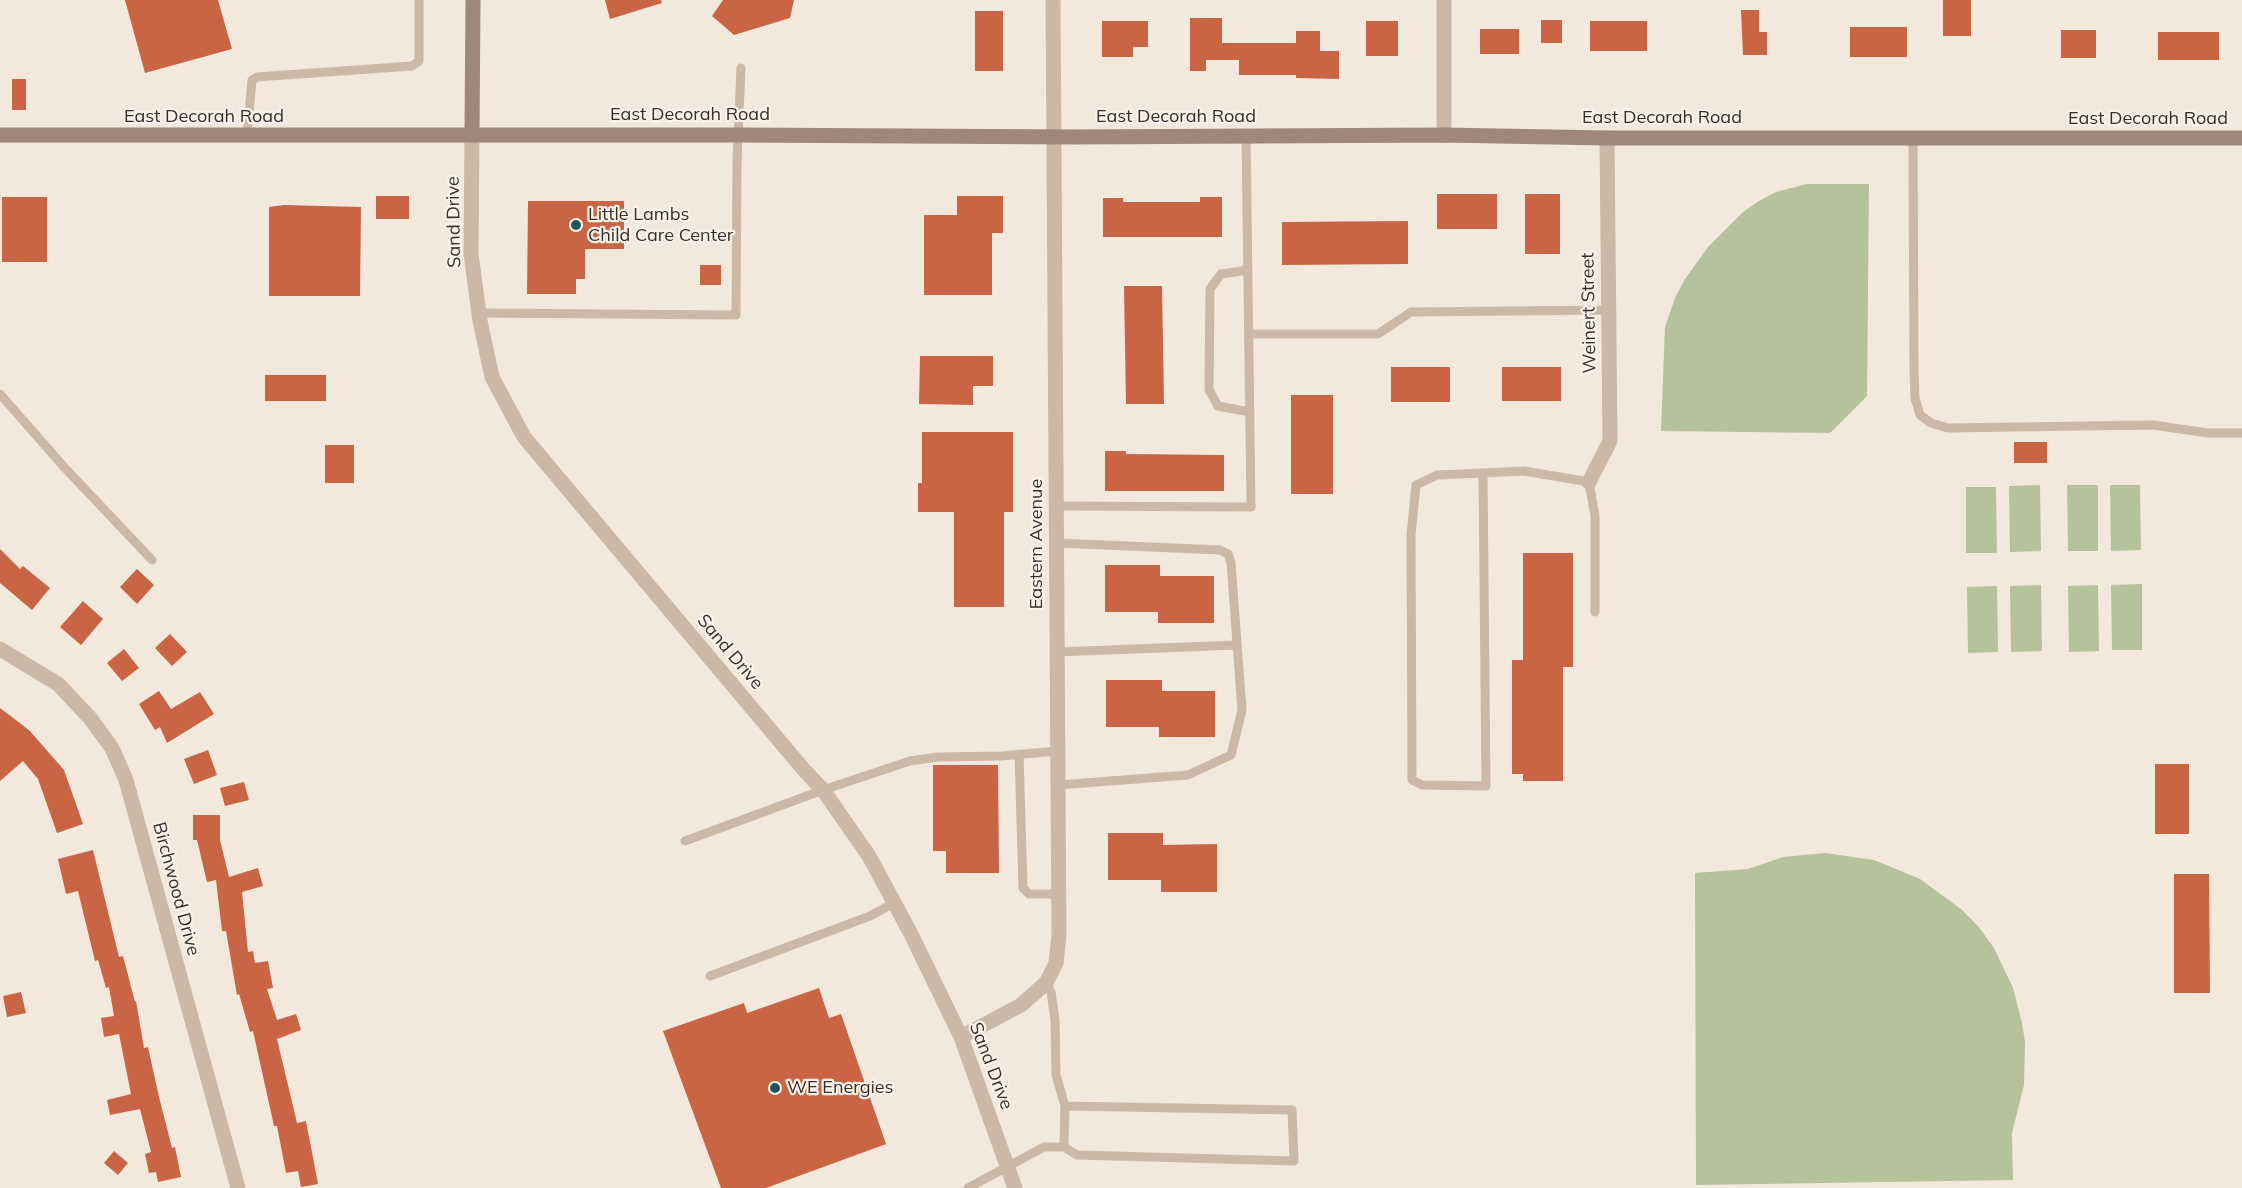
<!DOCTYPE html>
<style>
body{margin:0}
canvas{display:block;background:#f3e8dc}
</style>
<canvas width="2242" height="1188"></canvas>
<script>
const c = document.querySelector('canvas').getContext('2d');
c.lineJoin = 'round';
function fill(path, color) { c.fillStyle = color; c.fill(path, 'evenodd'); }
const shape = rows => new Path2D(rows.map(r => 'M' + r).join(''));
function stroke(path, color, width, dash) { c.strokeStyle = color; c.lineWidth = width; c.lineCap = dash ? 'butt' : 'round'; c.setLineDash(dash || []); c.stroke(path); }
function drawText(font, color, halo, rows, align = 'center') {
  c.font = font + ' Mulish,sans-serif'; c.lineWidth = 4.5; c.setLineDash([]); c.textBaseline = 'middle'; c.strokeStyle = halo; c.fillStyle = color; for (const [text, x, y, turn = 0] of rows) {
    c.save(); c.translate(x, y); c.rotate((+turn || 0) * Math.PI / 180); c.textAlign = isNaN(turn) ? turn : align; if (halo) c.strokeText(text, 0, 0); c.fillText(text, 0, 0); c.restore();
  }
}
const green = shape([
 [1807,184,1869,184,1867,396,1830,433,1661,431,1665,327,1675,298,1685,279,1708,247,1743,212,1759,201,1776,192],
 [2040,485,2041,551,2010,552,2009,486],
 [2067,485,2098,485,2098,551,2068,551],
 [2110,485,2140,485,2141,550,2111,551],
 [1966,487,1996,487,1997,553,1966,553],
 [2142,584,2142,650,2112,650,2111,585],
 [2041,585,2042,651,2011,652,2010,586],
 [2098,585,2099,651,2069,652,2068,586],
 [1997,586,1998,652,1968,653,1967,587],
 [1825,853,1874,860,1920,879,1961,909,1978,926,1994,948,2013,988,2022,1023,2025,1042,2024,1085,2012,1133,2013,1180,1696,1185,1695,873,1748,869,1783,857]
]);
const building = shape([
 [125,0,218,0,232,49,145,73],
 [605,0,661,0,662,3,610,19],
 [723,0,794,0,790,18,734,35,712,16],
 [1943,0,1971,0,1971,36,1943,36],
 [1741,10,1759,10,1759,32,1767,32,1767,55,1743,55],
 [975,11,1003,11,1003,71,975,71],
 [1190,18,1222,18,1222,43,1296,43,1296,31,1320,31,1320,51,1339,51,1339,79,1296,78,1296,75,1239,75,1239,60,1206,60,1206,71,1190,71],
 [1541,20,1562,20,1562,43,1541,43],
 [1102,21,1148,21,1148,47,1133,47,1133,57,1102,57],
 [1366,21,1398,21,1398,56,1366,56],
 [1590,21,1647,21,1647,51,1590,51],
 [1850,27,1907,27,1907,57,1850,57],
 [1480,29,1519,29,1519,54,1480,54],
 [2061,30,2096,30,2096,58,2061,58],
 [2158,32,2219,32,2219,60,2158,60],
 [12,79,26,79,26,110,12,110],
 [1437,194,1497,194,1497,229,1437,229],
 [1525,194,1560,194,1560,254,1525,254],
 [376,196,409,196,409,219,376,219],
 [957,196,1003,196,1003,233,992,233,992,295,924,295,924,215,957,215],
 [2,197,47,197,47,262,2,262],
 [1200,197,1222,197,1222,237,1103,237,1103,198,1123,198,1123,202,1200,202],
 [528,201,624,201,624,249,585,249,585,279,576,279,576,294,527,294],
 [284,205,361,207,360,296,269,296,269,207],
 [1408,221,1408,264,1282,265,1282,222],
 [700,265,721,265,721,285,700,285],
 [1124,286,1162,286,1164,404,1126,404],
 [920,356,993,356,993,386,973,386,973,405,919,404],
 [1391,367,1450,367,1450,402,1391,402],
 [1502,367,1561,367,1561,401,1502,401],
 [265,375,326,375,326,401,265,401],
 [1291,395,1333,395,1333,494,1291,494],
 [922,432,1013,432,1013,512,1004,512,1004,607,954,607,954,512,918,512,918,483,922,483],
 [2014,442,2047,442,2047,463,2014,463],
 [325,445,354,445,354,483,325,483],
 [1105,451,1126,451,1126,454,1224,455,1224,491,1105,491],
 [0,549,20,569,23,566,50,588,32,610,0,583],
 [1523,553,1573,553,1573,667,1563,667,1563,781,1523,781,1523,774,1512,774,1512,660,1523,660],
 [1105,565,1160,565,1160,576,1214,576,1214,623,1158,623,1158,612,1105,612],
 [137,569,154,585,137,604,120,587],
 [83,601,103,619,81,645,60,627],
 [170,634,187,652,172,666,155,648],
 [124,649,139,668,122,681,107,663],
 [1106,680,1162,680,1162,691,1215,691,1215,737,1159,737,1159,727,1106,727],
 [159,691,171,709,200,692,214,714,167,743,160,727,155,730,139,704],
 [0,708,29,730,64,770,83,824,57,833,38,779,23,761,0,781],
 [208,750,217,775,194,784,184,759],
 [2155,764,2189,764,2189,834,2155,834],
 [933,765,998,765,999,873,946,873,946,851,933,851],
 [244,782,249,800,225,806,220,788],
 [193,815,220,815,220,840,229,877,258,868,263,886,242,892,248,952,253,951,255,963,268,961,273,988,267,989,277,1020,296,1014,301,1030,277,1039,297,1123,306,1121,318,1184,301,1187,298,1171,286,1173,277,1126,274,1126,253,1031,250,1032,239,994,237,995,226,931,222,931,216,880,207,882,197,840,193,840],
 [1108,833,1163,833,1163,845,1217,844,1217,892,1161,892,1161,880,1108,880],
 [93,850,119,957,123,956,135,1002,136,1001,144,1048,148,1047,159,1097,172,1148,175,1147,181,1177,158,1182,156,1172,149,1173,145,1154,151,1152,140,1109,110,1115,107,1100,131,1094,119,1034,104,1037,101,1018,114,1016,109,987,106,988,98,960,95,961,78,891,66,894,58,859],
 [2174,874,2209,874,2210,993,2174,993],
 [819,988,829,1018,841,1014,886,1144,766,1188,721,1188,663,1031,744,1003,747,1013],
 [21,992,26,1013,7,1017,3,996],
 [114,1151,128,1163,118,1175,104,1163]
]);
const lane = shape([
 [247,136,252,80,257,77,412,66,419,61,419,0],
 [1913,138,1914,371,1915,398,1920,415,1931,423,1948,428,2153,425,2208,433,2242,433],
 [1248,270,1221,274,1210,289,1209,390,1218,406,1250,412],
 [479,313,736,315,737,162,741,68],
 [1249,334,1378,334,1411,312,1608,310],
 [0,394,64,467,152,560],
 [1483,473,1486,786,1422,785,1412,780,1411,535,1416,485,1437,475,1483,473,1524,471,1589,482,1595,516,1595,612],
 [1057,506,1251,507,1246,136],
 [1057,543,1220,550,1228,554,1231,563,1242,710,1231,755,1188,775,1058,785],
 [1057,652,1237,645],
 [1019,754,1023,888,1029,894,1059,894],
 [685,841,823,790,910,761,938,757,1001,756,1058,751],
 [710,976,870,916,894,903],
 [1046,983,1051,992,1055,1020,1056,1075,1065,1106,1064,1147],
 [968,1188,1044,1147,1064,1147,1077,1155,1294,1161,1292,1110,1065,1106]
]);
const street = shape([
 [472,135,471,254,480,321,492,377,524,437,804,770,823,790,869,856,911,934,961,1037,1015,1188],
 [1444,135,1444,0],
 [1589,482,1610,441,1607,138],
 [0,649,58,684,90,718,112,748,126,780,238,1188],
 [961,1037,1021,1005,1046,983,1056,963,1059,935,1053,0]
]);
const secondary = shape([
 [0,135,739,135,1074,137,1444,135,1607,138,2242,138],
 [472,135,473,0]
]);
const markers = [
 [576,225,6,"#1c565b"],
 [775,1088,6,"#1c565b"]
];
const streetNames = [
 ["East Decorah Road",690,115],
 ["East Decorah Road",204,117],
 ["East Decorah Road",1176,117],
 ["East Decorah Road",1662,118],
 ["East Decorah Road",2148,119],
 ["Sand Drive",454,222,-91],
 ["Weinert Street",1589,313,-91],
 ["Eastern Avenue",1037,544,-90],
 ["Sand Drive",730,652,50],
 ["Birchwood Drive",176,889,75],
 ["Sand Drive",991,1066,69]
];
const poiNames = [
 ["Little Lambs",588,215],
 ["Child Care Center",588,236],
 ["WE Energies",787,1088]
];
fill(green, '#b5c29b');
fill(building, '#c96544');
stroke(lane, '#cbb8a7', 9);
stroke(street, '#cbb8a7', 15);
stroke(secondary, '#9f8779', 15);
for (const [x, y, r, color] of markers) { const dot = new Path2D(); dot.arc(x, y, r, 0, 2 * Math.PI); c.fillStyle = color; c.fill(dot); stroke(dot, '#faf2e9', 2); }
drawText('18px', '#382d28', '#faf2e9', streetNames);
drawText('18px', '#382d28', '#faf2e9', poiNames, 'left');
</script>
